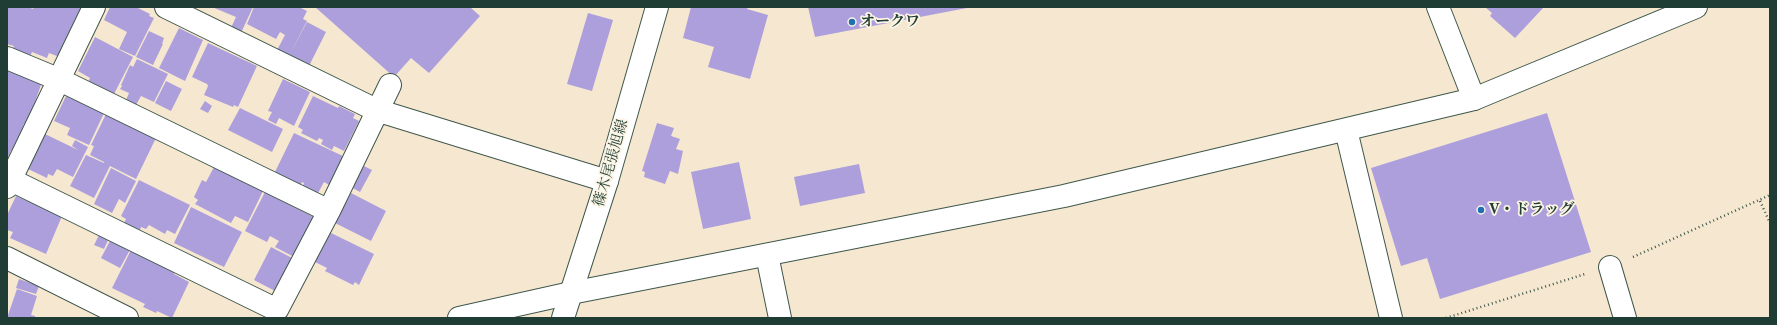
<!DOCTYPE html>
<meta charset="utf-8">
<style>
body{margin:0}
#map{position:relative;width:1777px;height:325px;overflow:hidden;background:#f6e8d0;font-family:"EB Garamond",serif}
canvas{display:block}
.frame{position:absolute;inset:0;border:8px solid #1f3d34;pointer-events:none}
</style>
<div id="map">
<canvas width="1777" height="325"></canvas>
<div class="frame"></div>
</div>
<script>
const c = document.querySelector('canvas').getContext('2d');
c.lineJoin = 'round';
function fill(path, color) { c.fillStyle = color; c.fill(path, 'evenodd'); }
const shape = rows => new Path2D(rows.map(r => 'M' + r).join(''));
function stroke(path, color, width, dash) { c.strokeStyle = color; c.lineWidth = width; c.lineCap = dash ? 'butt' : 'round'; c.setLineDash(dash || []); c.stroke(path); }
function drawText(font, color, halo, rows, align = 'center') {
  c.font = font + ' "EB Garamond","Noto Serif JP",serif'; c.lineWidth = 3.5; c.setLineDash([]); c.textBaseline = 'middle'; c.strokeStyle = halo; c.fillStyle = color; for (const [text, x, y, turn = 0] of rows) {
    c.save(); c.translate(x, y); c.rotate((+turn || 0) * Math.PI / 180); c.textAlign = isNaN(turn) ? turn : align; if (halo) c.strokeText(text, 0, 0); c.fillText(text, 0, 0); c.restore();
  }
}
const building = shape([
 [7,7,28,7,33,9,34,7,85,7,77,20,75,19,73,25,75,26,62,58,49,53,47,58,32,52,29,59,11,52,14,46,7,44],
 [110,7,136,7,150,14,149,16,154,18,135,56,119,49,127,32,104,20],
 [212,7,253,7,240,35,230,30,236,17],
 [254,7,299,7,307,11,303,19,307,21,288,58,276,52,285,35,280,32,276,39,247,24],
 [315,7,470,7,480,16,429,73,411,58,394,77],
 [691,7,748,7,747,9,768,15,750,79,708,67,714,47,683,38],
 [808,7,967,7,967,8,815,37],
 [1485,7,1544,7,1515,38,1490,16,1492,13],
 [588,13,613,20,592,91,567,84],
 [307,22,326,32,309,66,289,56],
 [179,28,203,40,185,81,159,68],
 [149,31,164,38,162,44,163,44,153,65,136,57],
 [95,37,133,57,114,94,88,82,90,78,78,71],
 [208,43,257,66,238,107,234,105,233,107,204,95,208,86,207,84,192,77],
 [137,59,168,74,154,102,141,96,136,105,126,100,129,93,120,89,122,86,121,85,130,65,133,67],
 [7,69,42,82,27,125,24,124,15,151,11,150,9,156,7,155],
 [283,79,310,92,294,126,279,118,276,124,268,120,272,112,268,111],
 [166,81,182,89,171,111,155,103],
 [66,96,104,113,89,145,67,135,70,128,54,121],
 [313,96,338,108,339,106,355,114,353,118,359,121,344,151,334,146,332,150,321,144,323,140,319,138,317,141,301,133,303,130,298,127],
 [205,101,212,106,208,113,200,109],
 [240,108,283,129,272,152,228,130],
 [1547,113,1591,252,1440,299,1427,258,1401,266,1371,168],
 [106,114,156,138,136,179,110,166,94,198,70,186,86,155,104,163,104,162,90,155,94,146,91,145],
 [657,123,674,128,671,136,680,139,676,149,683,151,678,174,670,171,665,184,644,177,645,172,642,171],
 [294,133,345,157,331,186,324,182,317,195,302,188,304,183,302,182,300,187,274,174],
 [45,134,78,150,72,146,75,140,88,147,73,177,57,169,53,176,48,174,47,178,28,169],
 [739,162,751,219,703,229,691,172],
 [360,164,372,170,360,192,349,186],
 [859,164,865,193,800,206,794,177],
 [214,167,263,191,248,222,235,216,231,223,195,204,198,200,194,197,202,180,206,182],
 [111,168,136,181,125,203,119,199,112,213,94,204],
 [139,180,190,205,175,234,167,230,165,234,149,225,146,229,141,227,140,230,124,223,126,219,121,216],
 [265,192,314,217,296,258,275,247,279,241,270,236,267,242,245,231],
 [351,193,386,211,371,241,335,223],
 [16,196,62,216,46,254,10,238,13,232,7,230,7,215],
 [191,207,242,232,224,267,174,243],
 [327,231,374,254,359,285,355,282,353,285,325,271,327,268,313,261],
 [100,233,109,238,104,249,94,245],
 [112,237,131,248,120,268,101,258],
 [271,247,294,259,277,292,254,280],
 [131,250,175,271,174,274,189,282,172,318,157,311,156,313,143,307,145,304,112,288],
 [19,279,39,286,36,294,16,288],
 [17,289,37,296,31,315,35,316,35,318,7,318]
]);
const path = shape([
 [1760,201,1770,223],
 [1633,257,1770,195],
 [1446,318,1585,274]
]);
const minor = shape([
 [166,7,376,110,607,181],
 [1438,7,1474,99],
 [7,58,60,80,329,211],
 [1346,130,1391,318],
 [7,178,277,310,329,211,390,85],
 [7,187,94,7],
 [767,255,780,318],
 [7,258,127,318],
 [1610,267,1625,318]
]);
const tertiary = shape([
 [459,318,571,293,1064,196,1474,99,1696,7]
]);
const secondary = shape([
 [563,318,607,181,657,7]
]);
const markers = [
 [852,22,4,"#1f6fb2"],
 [1481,210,4,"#1f6fb2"]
];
const poiNames = [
 ["オークワ",860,22],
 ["V・ドラッグ",1489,210]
];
const streetNames = [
 ["篠木尾張旭線",611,163,-74]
];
fill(building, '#ad9fdb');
stroke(minor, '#3f574b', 24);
stroke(tertiary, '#3f574b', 24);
stroke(secondary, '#3f574b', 24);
stroke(path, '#3f574b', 2.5, [1, 3]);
stroke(minor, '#fff', 22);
stroke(tertiary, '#fff', 22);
stroke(secondary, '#fff', 22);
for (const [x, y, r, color] of markers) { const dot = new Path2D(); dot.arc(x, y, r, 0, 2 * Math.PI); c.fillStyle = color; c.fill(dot); stroke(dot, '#fcf5e5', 1.5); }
drawText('bold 15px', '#1f3d34', '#fcf5e5', poiNames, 'left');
drawText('15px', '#1f3d34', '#fcf5e5', streetNames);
</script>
